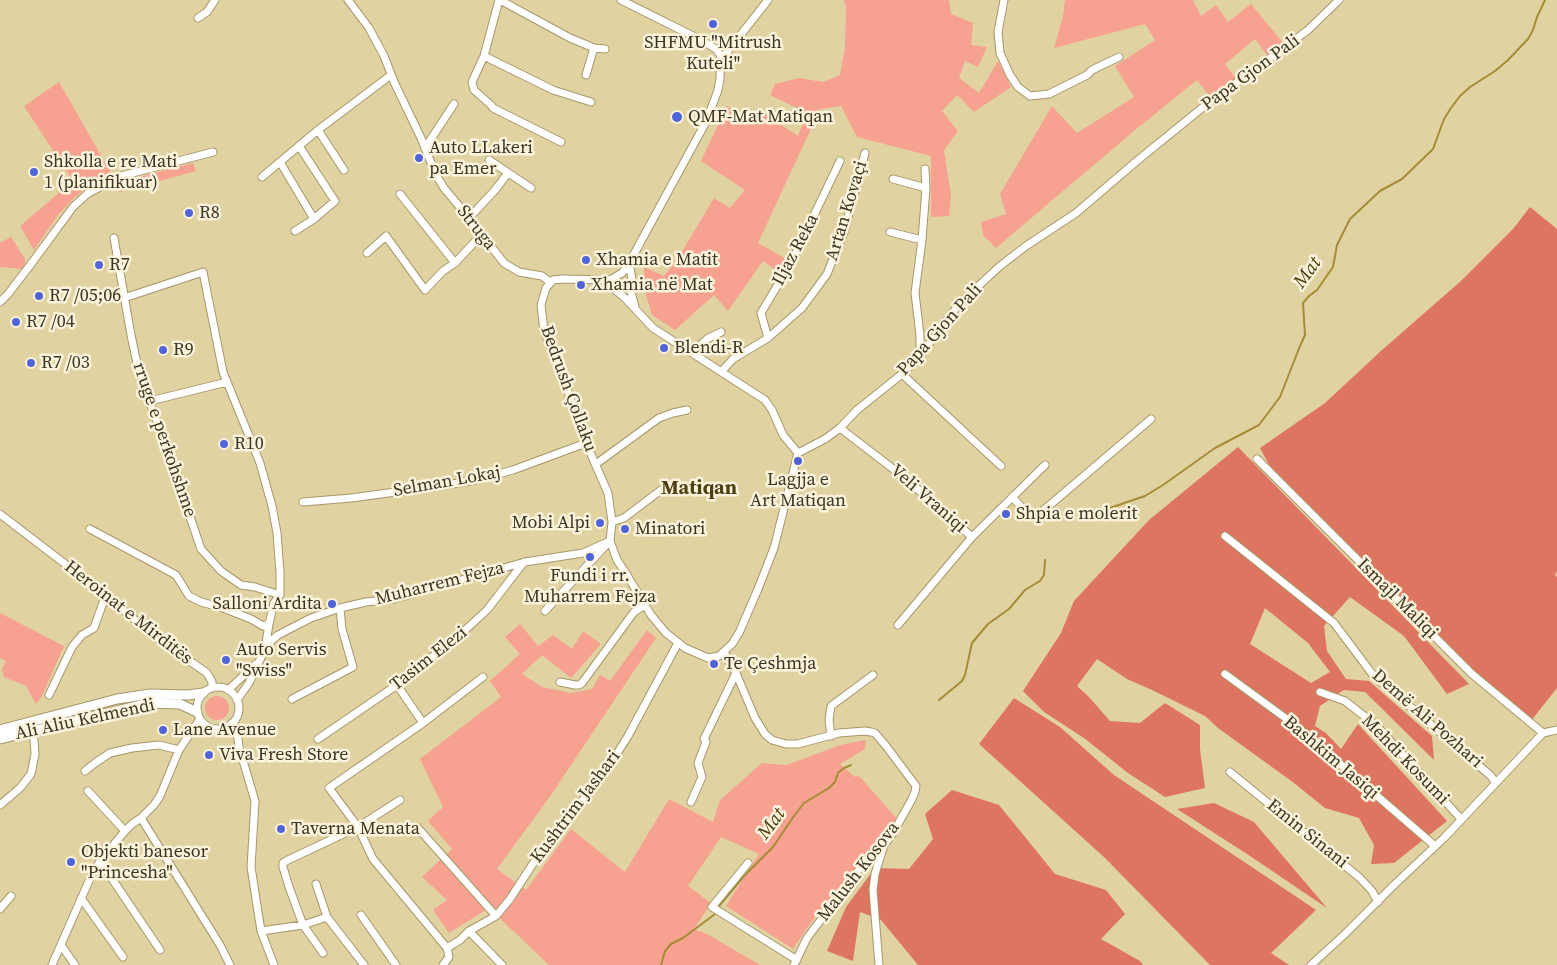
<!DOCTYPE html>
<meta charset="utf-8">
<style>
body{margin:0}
canvas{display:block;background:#e1d2a2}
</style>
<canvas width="1557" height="965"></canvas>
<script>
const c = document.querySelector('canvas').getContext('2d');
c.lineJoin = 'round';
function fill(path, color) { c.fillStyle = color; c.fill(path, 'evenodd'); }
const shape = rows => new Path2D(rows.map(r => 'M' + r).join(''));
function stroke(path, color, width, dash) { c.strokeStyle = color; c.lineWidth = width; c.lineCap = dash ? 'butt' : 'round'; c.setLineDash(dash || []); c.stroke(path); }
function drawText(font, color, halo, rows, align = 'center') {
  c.font = font + ' "Source Serif 4",serif'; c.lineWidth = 5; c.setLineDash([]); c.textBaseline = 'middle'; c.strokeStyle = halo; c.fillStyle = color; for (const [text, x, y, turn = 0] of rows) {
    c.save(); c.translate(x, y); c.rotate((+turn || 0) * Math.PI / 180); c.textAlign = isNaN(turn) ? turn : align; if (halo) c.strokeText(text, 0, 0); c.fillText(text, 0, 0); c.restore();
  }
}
const green = shape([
 [844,0,949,0,951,14,973,23,971,45,987,47,978,67,965,61,959,78,979,93,998,61,1011,87,974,112,957,95,942,111,958,131,944,150,951,196,949,216,931,217,931,156,857,137,841,106,820,109,758,243,788,260,781,274,763,261,728,311,714,295,675,330,652,315,644,288,644,267,664,276,680,255,714,198,730,208,745,190,701,161,727,106,751,121,759,110,798,136,807,113,770,95,775,84,799,78,823,82,840,75,845,48,846,8],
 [1065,0,1193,0,1201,16,1216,5,1228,22,1251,4,1284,44,1268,57,1255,39,1225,64,1236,79,1211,98,1197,80,1135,130,996,248,983,235,981,222,1006,214,1000,194,1052,106,1077,133,1134,97,1115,66,1155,40,1145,24,1054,48,1063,16],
 [59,82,111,173,91,184,75,197,58,215,34,250,20,226,73,181,24,106],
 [193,163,196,171,119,192,118,186,120,182],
 [11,237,25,259,25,266,22,269,0,267,0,243],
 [0,613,64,646,41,698,36,704,26,686,4,677,2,669,6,661,0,658],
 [520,624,538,646,553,635,572,649,583,631,601,644,571,678,542,655,522,674,542,687,571,693,592,689,600,675,610,681,647,630,656,638,551,795,497,869,526,890,571,829,625,872,669,799,713,822,720,800,762,763,787,765,840,745,866,740,865,749,840,764,855,777,859,776,898,820,818,912,793,949,726,906,759,854,721,837,688,886,711,903,694,929,707,934,760,965,549,965,489,908,449,933,433,910,447,900,422,877,452,849,428,821,443,807,420,759,501,697,490,681,520,654,505,637],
 '205 708a12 12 0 1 1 24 0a12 12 0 1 1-24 0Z'
]);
const forest = shape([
 [1530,207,1557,229,1557,571,1555,575,1557,577,1557,688,1530,722,1413,615,1269,465,1260,448,1325,403,1382,350,1461,281,1513,229],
 [1238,447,1469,684,1447,694,1404,636,1350,597,1324,626,1327,651,1346,679,1369,681,1432,736,1434,760,1365,692,1344,690,1320,706,1315,726,1326,733,1341,749,1358,724,1447,821,1394,863,1371,864,1374,845,1359,818,1325,808,1294,783,1218,728,1205,716,1152,690,1127,679,1097,659,1077,686,1089,697,1110,721,1140,723,1165,703,1200,725,1200,749,1205,788,1165,797,1128,773,1084,738,1044,712,1023,691,1061,633,1074,601,1149,520],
 [1265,608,1308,643,1330,672,1311,683,1250,644],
 [1014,698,1060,727,1114,775,1316,910,1271,953,1289,965,1210,965,1105,858,979,744],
 [952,790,999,805,1055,874,1106,890,1125,914,1101,939,1140,961,1143,965,918,965,881,920,860,912,853,961,827,951,846,907,875,868,909,869,933,839,925,814],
 [1214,803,1254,822,1327,908,1247,854,1177,809]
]);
const stream = shape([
 [1101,511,1145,496,1163,485,1215,448,1259,425,1280,397,1300,346,1305,335,1303,303,1309,296,1317,290,1333,267,1337,245,1350,219,1380,191,1402,179,1433,149,1444,119,1451,108,1460,96,1470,87,1495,71,1507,61,1528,39,1533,30,1537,17,1545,0],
 [939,700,962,681,965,675,972,643,988,624,1009,609,1025,590,1040,581,1044,575,1045,560],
 [719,906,745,875,773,847,794,816,804,803,829,788,835,782,838,773,844,768,851,765],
 [661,965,665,951,671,944,683,938,715,914]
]);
const minor = shape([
 [348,0,369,28,384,56,395,84,421,138,436,175,444,188,469,218,504,263,519,272,542,276,550,282],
 [499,0,484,56,472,82,474,90,491,105,493,108,561,142],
 [500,0,570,38,594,48,605,49],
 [621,0,701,40,716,49,721,56],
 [1004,0,998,32,1000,53,1010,75,1018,87,1030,96,1049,94,1087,75,1092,70,1119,57],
 [198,18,207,12,215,0],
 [484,56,553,90,591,102],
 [721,56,720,79,718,90,707,120,627,267,622,273,610,280,562,279,553,280,546,288,541,305,544,331,561,372,586,443,608,493,612,522,610,541,617,560,627,575,651,615,666,633,685,648,708,658,719,656,732,644,739,633,758,589,774,548,798,453,825,439,840,428,857,410,902,374,920,356,960,303,1000,266,1026,246,1076,213,1138,160,1202,108,1308,30,1339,0],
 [721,56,724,56,768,0],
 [586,75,594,48],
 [318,130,344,170],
 [425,148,454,104],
 [489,160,531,188],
 [280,162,314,219],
 [262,177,318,130,391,75],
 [893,179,926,188],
 [400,194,455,263],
 [469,218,495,190,508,173],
 [295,231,314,219,335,201,299,146],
 [890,232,922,240],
 [114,238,131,335,139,373,185,497,187,508,201,549,221,571,241,585,255,587,280,595],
 [367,253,386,236,425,290,443,271,455,263,482,234],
 [629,262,632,280,631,292,635,307],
 [604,281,625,298,653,328,765,400,772,410,783,435,798,453],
 [124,298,203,272,223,372,260,463,272,506,277,533,280,573,280,595,274,603,269,624],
 [0,302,8,294,31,264,73,207,87,194,121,176,213,152],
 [768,338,761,313,792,261,840,161],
 [692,353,707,339,721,332],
 [920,356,920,335,915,293,922,240,926,188,925,169],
 [722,371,733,359,768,338,802,308,827,274,844,232,865,153],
 [902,374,1001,466],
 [150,401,227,382],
 [840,428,905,478,972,537],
 [1257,459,1472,674,1543,733],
 [596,464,659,418,673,413,687,410],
 [1012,497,1030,516,1034,517,1038,515,1151,419],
 [303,502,351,498,440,486,476,480,513,470,586,443],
 [0,514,94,586,158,639,207,673,212,682,212,688],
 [612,522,624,518,661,490],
 [90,529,176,575,189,596,201,602,223,608,251,619,263,626,269,624,265,649],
 [1225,536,1334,623,1373,675,1491,776,1495,782],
 [545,611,608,543],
 [898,625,972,537,1045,465],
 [724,652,736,673,755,718,765,734,772,740,786,744,798,744,839,733,865,731,871,732,875,733,886,746,916,786,915,792,911,801,893,833,884,845,861,867,807,938,794,965],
 [1225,674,1295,725,1435,846],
 [560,682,575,685,579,685,582,683,634,612,645,605],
 [397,685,423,723],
 '197 708a21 21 0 1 1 42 0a21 21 0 1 1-42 0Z',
 [228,690,256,664],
 [1320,692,1345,701,1377,726,1461,819],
 [49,695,72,647,82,635,94,628,105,597],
 [292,699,353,667,342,629,340,608],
 [237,700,249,683,265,649,272,640,278,635,311,618,340,608,366,602,394,599,525,562,583,553,610,541],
 [232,723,237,731,239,747,255,801,251,867,261,931,274,965],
 [831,736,829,720,831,706,873,675],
 [318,739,397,685,462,633,487,610,524,562],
 [85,771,95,763,110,753,132,748,159,745,179,750],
 [1230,772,1360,878,1372,891,1378,902],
 [88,791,125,831],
 [691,802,702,777,698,763,706,742,704,739,736,673],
 [0,805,20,788,31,774,35,754,34,740,31,731],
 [141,818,220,945,230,965],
 [417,827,496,916],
 [100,861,160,950],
 [748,863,712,907,797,960],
 [316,884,327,917,364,965],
 [81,898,123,957],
 [0,909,11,896],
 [361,915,396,965],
 [261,931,303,925,327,917],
 [469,931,502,965],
 [61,945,75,965],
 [447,948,460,940,469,931,496,916,510,899,536,859,606,771,628,736,678,643],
 [323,953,303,925,289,887,283,867,283,863,288,860,358,827,400,800],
 [52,965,92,874,100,861,125,831,132,824,141,818,154,805,160,796,179,750,200,719],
 [443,965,449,957,447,948,373,859,358,827,329,788,423,723,483,677],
 [879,965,873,890,875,874,884,845],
 [1311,965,1345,934,1395,884,1445,837,1543,733,1557,730]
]);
const major = shape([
 [0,730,117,699,150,694,188,695,203,693],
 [0,739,149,703,180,704,197,712]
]);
const markers = [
 [713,24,5,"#5064d9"],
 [677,117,6,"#5064d9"],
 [419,158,5,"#5064d9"],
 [34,172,5,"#5064d9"],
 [189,213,5,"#5064d9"],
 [586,260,5,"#5064d9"],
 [99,265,5,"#5064d9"],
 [581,285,5,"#5064d9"],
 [39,296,5,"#5064d9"],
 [16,322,5,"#5064d9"],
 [664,348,5,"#5064d9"],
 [163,350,5,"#5064d9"],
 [31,363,5,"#5064d9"],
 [224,444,5,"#5064d9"],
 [798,461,5,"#5064d9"],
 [1006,514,5,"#5064d9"],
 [600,523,5,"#5064d9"],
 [625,529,5,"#5064d9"],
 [590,557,5,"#5064d9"],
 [332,604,5,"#5064d9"],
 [226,660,5,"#5064d9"],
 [714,664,5,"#5064d9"],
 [163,730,5,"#5064d9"],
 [209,755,5,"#5064d9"],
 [281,829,5,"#5064d9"],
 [71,862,5,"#5064d9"]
];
const poiNames = [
 ["SHFMU \"Mitrush",713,43,"center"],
 ["Kuteli\"",713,64,"center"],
 ["QMF-Mat Matiqan",688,117],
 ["Auto LLakeri",429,148],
 ["pa Emer",429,169],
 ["Shkolla e re Mati",44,162],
 ["1 (planifikuar)",44,183],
 ["R8",199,213],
 ["Xhamia e Matit",596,260],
 ["R7",109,265],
 ["Xhamia në Mat",591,285],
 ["R7 /05;06",49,296],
 ["R7 /04",26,322],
 ["Blendi-R",674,348],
 ["R9",173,350],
 ["R7 /03",41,363],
 ["R10",234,444],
 ["Lagjja e",798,480,"center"],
 ["Art Matiqan",798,501,"center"],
 ["Shpia e molerit",1016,514],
 ["Mobi Alpi",590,523,"right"],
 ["Minatori",635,529],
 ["Fundi i rr.",590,576,"center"],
 ["Muharrem Fejza",590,597,"center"],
 ["Salloni Ardita",322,604,"right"],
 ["Auto Servis",236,650],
 ["\"Swiss\"",236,671],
 ["Te Çeshmja",724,664],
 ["Lane Avenue",173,730],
 ["Viva Fresh Store",219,755],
 ["Taverna Menata",291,829],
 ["Objekti banesor",81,852],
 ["\"Princesha\"",81,873]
];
const streetNames = [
 ["Papa Gjon Pali",1251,73,-36],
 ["Artan Kovaçi",847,211,-73],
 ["Struga",476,228,52],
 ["Iljaz Reka",796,250,-62],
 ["Papa Gjon Pali",940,330,-48],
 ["Bedrush Çollaku",568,389,70],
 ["rruge e perkohshme",164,440,71],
 ["Selman Lokaj",447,482,-10],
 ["Veli Vraniqi",928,499,41],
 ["Muharrem Fejza",440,584,-14],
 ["Ismajl Maliqi",1397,599,45],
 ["Heroinat e Mirditës",128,613,38],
 ["Tasim Elezi",429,659,-38],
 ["Demë Ali Pozhari",1427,719,41],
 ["Ali Aliu Kelmendi",85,720,-12],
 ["Bashkim Jasiqi",1331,758,40],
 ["Mehdi Kosumi",1405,760,46],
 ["Kushtrim Jashari",576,807,-53],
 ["Emin Sinani",1307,834,39],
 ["Malush Kosova",859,872,-52]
];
const waterNames = [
 ["Mat",1308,273,-54],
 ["Mat",772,824,-54]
];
const quarterNames = [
 ["Matiqan",699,489]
];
fill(green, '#f7a190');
fill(forest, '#de7561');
stroke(stream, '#a68c36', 2);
stroke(minor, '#a69769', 9);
stroke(major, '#a69769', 11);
stroke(minor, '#fff', 7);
stroke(major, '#fff', 9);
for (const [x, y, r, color] of markers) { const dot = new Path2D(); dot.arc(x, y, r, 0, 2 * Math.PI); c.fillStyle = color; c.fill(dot); stroke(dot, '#fbf3db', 2); }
drawText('18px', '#3b3522', '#fbf3db', poiNames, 'left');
drawText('18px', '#3b3522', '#fbf3db', streetNames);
drawText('italic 19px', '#4b3d0d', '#fbf3db', waterNames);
drawText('bold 20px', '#4e4012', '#fbf3db', quarterNames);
</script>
